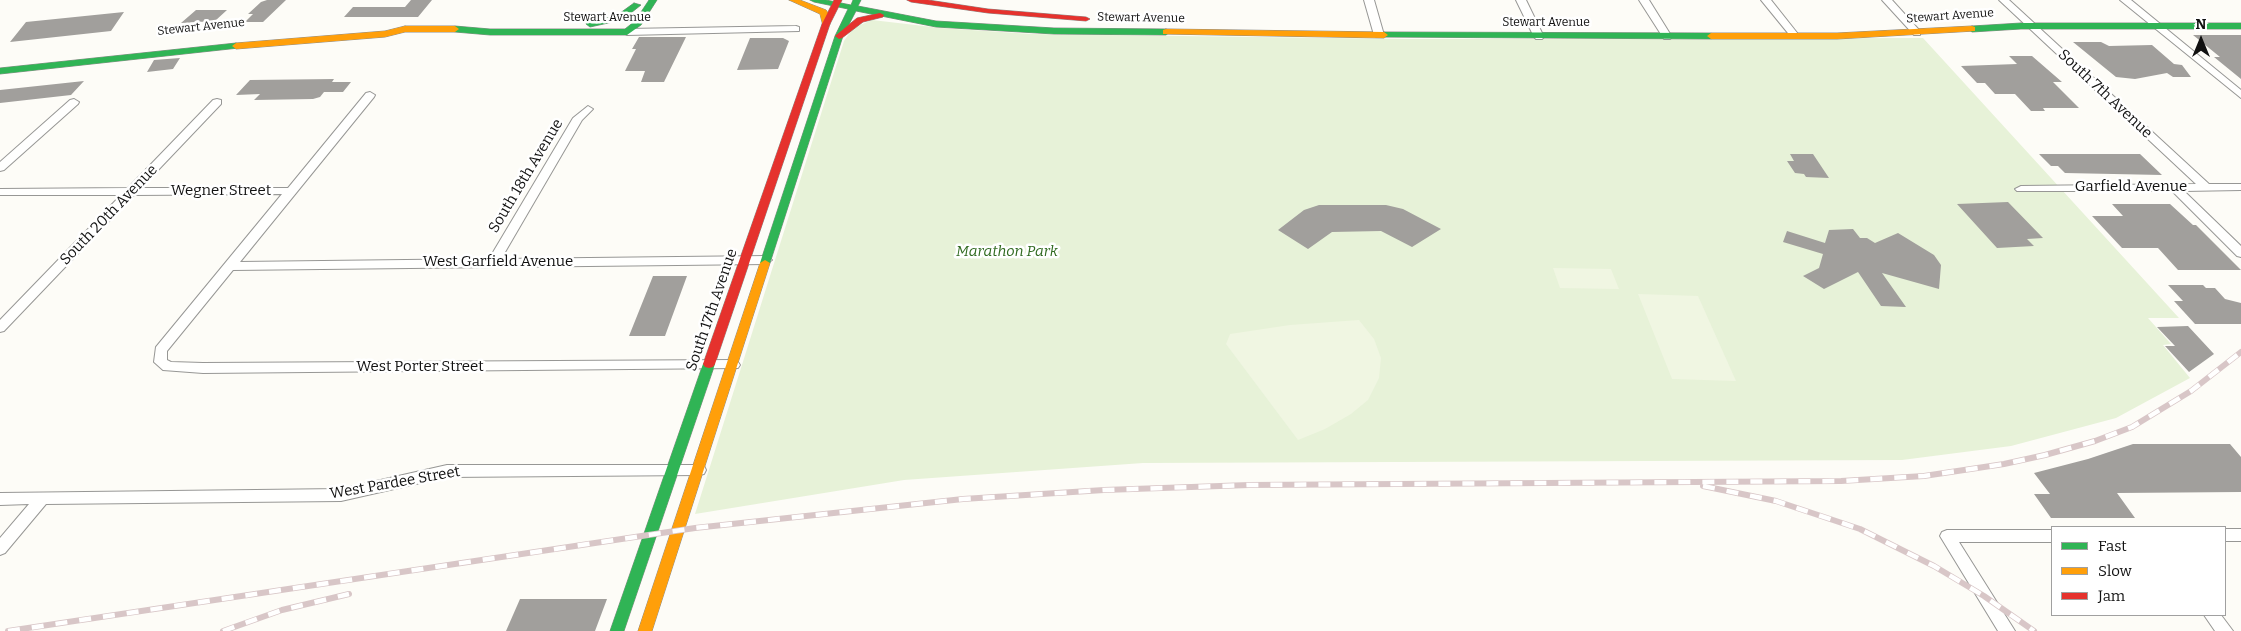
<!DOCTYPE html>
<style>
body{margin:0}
#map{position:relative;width:2241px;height:631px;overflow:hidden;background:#fdfcf7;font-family:Bitter,serif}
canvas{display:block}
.legend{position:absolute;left:2051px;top:526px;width:175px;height:90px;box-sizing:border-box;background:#fff;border:1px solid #a0a0a0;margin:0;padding:6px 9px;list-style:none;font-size:15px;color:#111}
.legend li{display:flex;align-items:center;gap:10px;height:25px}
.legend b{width:25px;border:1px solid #a0a0a0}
.north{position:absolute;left:2176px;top:15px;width:50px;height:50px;-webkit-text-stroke:4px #fff;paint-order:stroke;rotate:0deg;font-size:14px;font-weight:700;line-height:20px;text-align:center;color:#111}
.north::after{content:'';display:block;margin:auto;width:18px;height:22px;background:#111;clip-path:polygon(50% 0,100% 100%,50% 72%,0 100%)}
</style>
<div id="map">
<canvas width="2241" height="631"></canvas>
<ul class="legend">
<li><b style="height:6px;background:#30b455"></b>Fast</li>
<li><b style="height:6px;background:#ff9f0a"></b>Slow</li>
<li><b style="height:6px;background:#e5322d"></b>Jam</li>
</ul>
<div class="north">N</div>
</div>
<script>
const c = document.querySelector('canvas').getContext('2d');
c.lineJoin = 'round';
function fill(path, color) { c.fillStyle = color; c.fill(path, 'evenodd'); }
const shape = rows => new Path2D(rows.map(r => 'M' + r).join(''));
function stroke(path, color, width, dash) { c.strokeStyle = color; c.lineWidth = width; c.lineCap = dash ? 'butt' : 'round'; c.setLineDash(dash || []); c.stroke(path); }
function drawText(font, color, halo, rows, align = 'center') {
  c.font = font + ' Bitter,serif'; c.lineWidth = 5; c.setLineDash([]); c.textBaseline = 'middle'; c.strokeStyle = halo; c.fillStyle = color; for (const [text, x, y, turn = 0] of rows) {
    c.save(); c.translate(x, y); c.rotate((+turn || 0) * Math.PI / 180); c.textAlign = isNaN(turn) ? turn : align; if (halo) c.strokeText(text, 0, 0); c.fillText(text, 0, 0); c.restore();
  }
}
const green = shape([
 [872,20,941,28,1031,34,1406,39,1923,38,2179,318,2148,318,2171,344,2163,345,2190,378,2116,418,2011,446,1902,460,1143,463,904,480,695,514,844,41,853,28]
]);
const pitch = shape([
 [1553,268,1611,269,1619,289,1560,288],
 [1638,294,1698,296,1736,381,1672,379],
 [1359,320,1374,339,1381,358,1379,378,1368,400,1351,414,1325,429,1298,440,1226,344,1230,334,1290,325]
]);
const building = shape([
 [267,0,286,0,263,22,245,22,253,14,248,14,261,2],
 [411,0,432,0,418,17,344,17,353,7,405,7],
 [196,10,227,10,215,21,181,23],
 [124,12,111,31,10,42,26,22],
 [2193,35,2241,35,2241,79,2214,57,2220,57],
 [639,37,686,37,664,82,641,82,645,71,625,71,636,49,632,49],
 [750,38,783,38,789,41,778,69,737,70],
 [2073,42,2101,42,2109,46,2152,45,2174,64,2182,65,2191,77,2173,77,2167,73,2135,79,2116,77],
 [2009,56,2032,56,2062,82,2053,82,2079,108,2043,108,2045,111,2031,111,2015,94,1995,94,1985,83,1977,83,1961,66,2017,64],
 [180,58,173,69,147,72,154,60],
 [334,79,332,82,351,82,343,92,324,92,320,97,313,99,254,100,260,94,236,95,250,80],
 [84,81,71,95,0,103,0,90],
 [1790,154,1813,154,1829,178,1806,177,1804,174,1795,173,1787,161,1794,161],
 [2039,154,2140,154,2162,175,2065,173,2058,166,2051,166],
 [2008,202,2043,238,2027,239,2034,246,1997,248,1957,204],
 [2112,204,2170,204,2193,225,2196,225,2241,270,2178,270,2158,248,2122,248,2092,216,2123,216],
 [1319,205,1386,205,1403,209,1441,229,1412,247,1381,231,1332,232,1308,249,1278,230,1304,210],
 [1853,229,1860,238,1867,238,1875,243,1898,233,1934,255,1941,265,1939,289,1882,273,1906,307,1881,306,1858,272,1824,289,1803,276,1819,268,1823,254,1783,242,1787,231,1825,243,1829,230],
 [653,276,687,276,665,336,629,336],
 [2168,285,2203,285,2206,288,2215,288,2225,299,2241,303,2241,324,2195,324,2174,301,2183,301],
 [2188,326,2214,354,2189,372,2165,346,2175,346,2157,327],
 [2133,444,2230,444,2241,457,2241,492,2117,493,2135,518,2051,518,2034,494,2050,494,2034,473,2088,459],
 [520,599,607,599,595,631,506,631]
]);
const street = shape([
 [1364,0,1374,0,1384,35,1382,37,1376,37,1374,35,1364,0],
 [1516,0,1526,0,1544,37,1542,39,1536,39,1534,37,1516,0],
 [1639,0,1649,0,1672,37,1670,39,1664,39,1639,0],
 [1761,0,1771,0,1798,34,1798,38,1792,38,1761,0],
 [1882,0,1892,0,1920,31,1920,35,1914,35,1882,0],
 [1999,0,2009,0,2209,184,2241,184,2241,190,2184,191,2241,246,2241,257,2237,256,2172,191,2017,191,2015,189,2021,186,2196,184,1999,0],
 [2120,0,2131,0,2241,90,2241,98,2120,0],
 [796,26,799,27,799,31,627,35,622,32,627,29,796,26],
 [370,92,375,95,374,97,240,262,489,259,573,118,588,106,593,109,582,120,501,259,766,256,772,260,766,264,233,270,167,351,167,360,171,362,203,363,733,360,738,362,740,365,738,368,203,373,163,370,154,362,156,347,282,194,134,195,4,331,0,332,0,320,121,195,0,195,0,189,128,188,213,100,217,99,221,100,221,104,141,188,288,188,366,93,370,92],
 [74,99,79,102,78,104,4,170,0,171,0,162,70,100,74,99],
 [447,465,699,465,704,466,706,470,704,474,699,475,447,477,341,501,46,504,5,553,0,555,0,538,29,504,0,505,0,493,341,489,447,465],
 [2225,529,2241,529,2241,541,2225,541,2225,529],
 [1947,530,2052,530,2052,542,1959,542,2015,631,1998,631,1940,536,1942,532,1947,530],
 [2204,615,2221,615,2233,631,2215,631,2204,615]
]);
const fast = shape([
 [649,0,657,0,641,25,627,35,490,35,455,32,451,29,455,26,490,29,625,29,635,21,649,0],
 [810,0,826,0,851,5,853,0,861,0,858,6,936,21,1054,28,1166,29,1170,32,1166,35,1054,34,936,27,856,11,843,36,770,263,765,266,760,263,835,36,848,9,814,2,810,0],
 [634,3,641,5,622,20,590,27,586,24,587,22,616,16,634,3],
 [2021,23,2241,23,2241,29,2021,29,1972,32,1968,29,1972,26,2021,23],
 [1384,32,1711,33,1715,36,1711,39,1381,37,1380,35,1384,32],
 [236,43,240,46,239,48,0,74,0,68,236,43],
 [709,360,713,361,715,364,624,631,610,631,703,364,705,361,709,360]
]);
const slow = shape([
 [789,0,800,0,826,10,830,16,830,24,829,26,823,26,820,14,789,0],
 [405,26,455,26,459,29,455,32,405,32,385,37,236,49,232,46,236,43,385,31,405,26],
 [1972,26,1975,27,1975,31,1837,39,1711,39,1707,36,1711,33,1837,33,1972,26],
 [1166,29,1384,32,1388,35,1384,38,1163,34,1163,30,1166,29],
 [765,260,770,263,652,631,638,631,760,263,765,260]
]);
const jam = shape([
 [834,0,842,0,830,24,715,364,713,367,709,368,705,367,703,364,822,24,834,0],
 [907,0,928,0,988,9,1086,17,1090,19,1086,21,988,13,911,2,907,0],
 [880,13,884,15,883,17,863,22,842,38,839,39,835,36,857,18,880,13]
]);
const rail = shape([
 [1703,486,1776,501,1860,529,1934,566,1984,596,2034,631],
 [8,631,695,528,963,499,1104,490,1249,485,1841,481,1924,476,2004,464,2045,455,2095,441,2132,427,2191,391,2241,352],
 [223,631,282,610,349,594]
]);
const farStreetnames = [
 ["Stewart Avenue",1950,16,-4],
 ["Stewart Avenue",607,18],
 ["Stewart Avenue",1141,18,1],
 ["Stewart Avenue",1546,23],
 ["Stewart Avenue",201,27,-6]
];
const streetNames = [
 ["South 7th Avenue",2105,94,43],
 ["South 18th Avenue",526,176,-59],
 ["Garfield Avenue",2131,187],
 ["Wegner Street",221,191],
 ["South 20th Avenue",109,215,-46],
 ["West Garfield Avenue",498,262],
 ["South 17th Avenue",712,310,-71],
 ["West Porter Street",420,367],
 ["West Pardee Street",395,483,-10]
];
const parkNames = [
 ["Marathon Park",1007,252]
];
fill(green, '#e7f2d8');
fill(pitch, '#f0f6e2');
fill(building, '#a19f9c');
stroke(street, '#979795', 2);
stroke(fast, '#8e8d8b', 1);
stroke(slow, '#8e8d8b', 1);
stroke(jam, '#8e8d8b', 1);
fill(street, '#fffffe');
fill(fast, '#30b455');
fill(slow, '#ff9f0a');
fill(jam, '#e5322d');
stroke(rail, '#d8c6c7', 6);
stroke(rail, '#fff', 4.5, [12]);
drawText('12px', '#111', '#fff', farStreetnames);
drawText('15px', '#111', '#fff', streetNames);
drawText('italic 15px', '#306a20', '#fff', parkNames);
</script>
